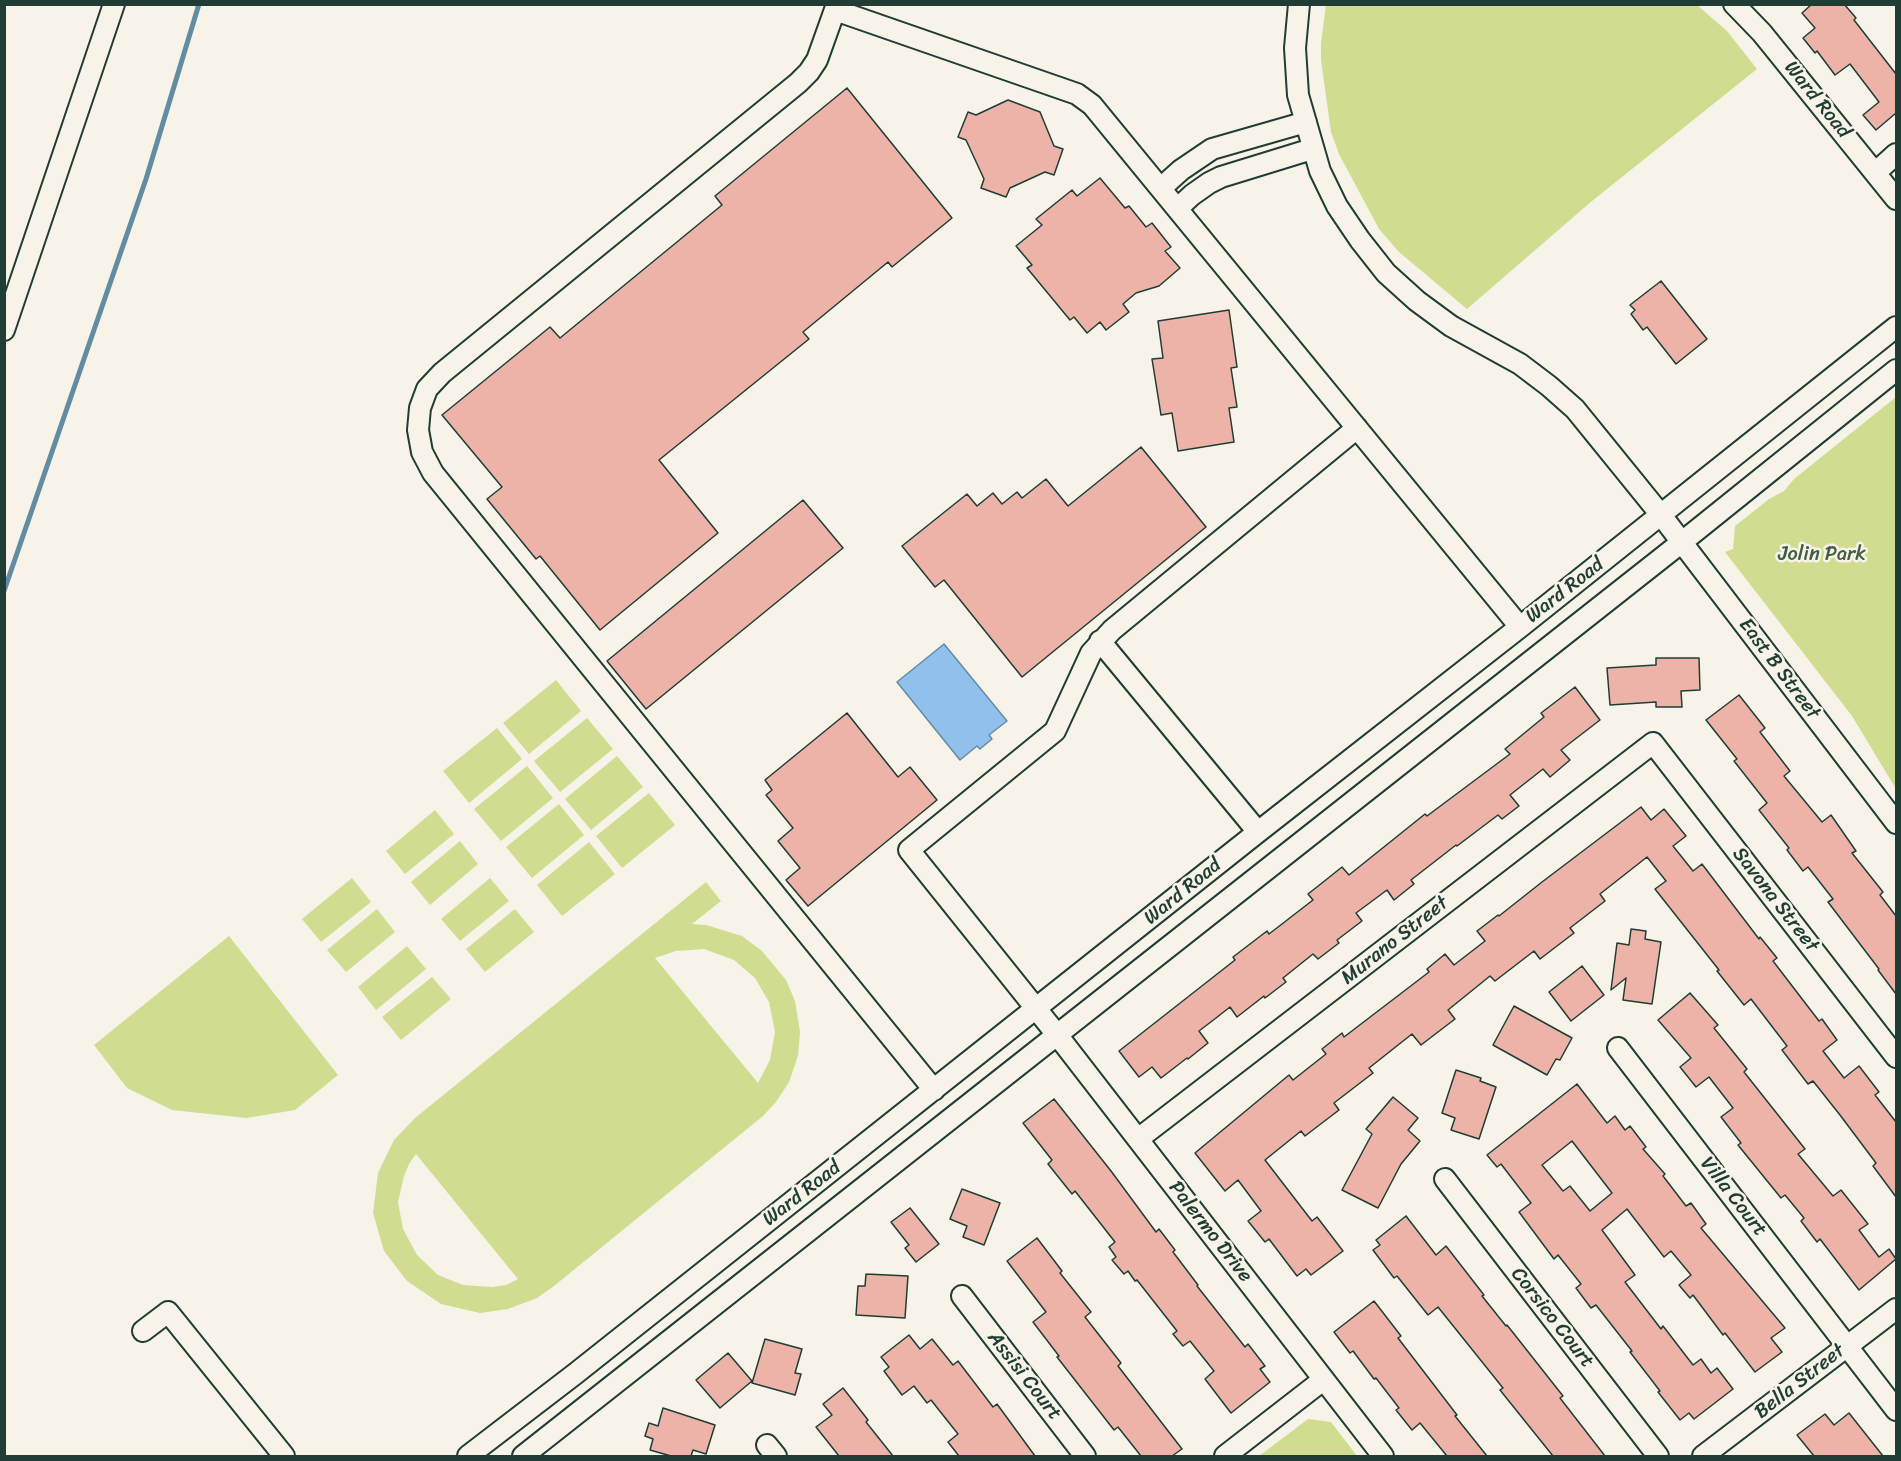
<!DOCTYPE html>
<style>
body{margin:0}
#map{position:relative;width:1901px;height:1461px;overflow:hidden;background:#f7f3e8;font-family:Sriracha,sans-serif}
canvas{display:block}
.frame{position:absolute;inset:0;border:6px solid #1f3d34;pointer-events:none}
</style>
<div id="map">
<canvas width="1901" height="1461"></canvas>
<div class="frame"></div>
</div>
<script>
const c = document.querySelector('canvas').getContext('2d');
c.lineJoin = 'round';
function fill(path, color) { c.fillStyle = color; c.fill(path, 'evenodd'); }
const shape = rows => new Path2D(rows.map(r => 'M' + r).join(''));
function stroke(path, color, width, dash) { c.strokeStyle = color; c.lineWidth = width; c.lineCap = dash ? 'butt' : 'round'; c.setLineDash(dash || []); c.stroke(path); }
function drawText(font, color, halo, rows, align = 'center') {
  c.font = font + ' Sriracha,sans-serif'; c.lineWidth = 5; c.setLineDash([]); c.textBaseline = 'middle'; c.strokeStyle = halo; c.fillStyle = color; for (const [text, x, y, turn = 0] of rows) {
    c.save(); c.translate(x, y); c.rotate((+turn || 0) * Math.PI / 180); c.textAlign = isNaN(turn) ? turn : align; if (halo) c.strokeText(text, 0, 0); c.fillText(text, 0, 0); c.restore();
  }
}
const green = shape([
 [1326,5,1697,5,1727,31,1757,69,1592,201,1467,309,1399,252,1379,229,1339,154,1331,132,1321,60,1321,43],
 [1896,397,1896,789,1852,716,1725,552,1733,549,1735,526,1769,499,1784,491,1794,479],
 [556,680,581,711,529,754,503,723],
 [587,718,613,749,560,792,534,761],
 [497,728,522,759,469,803,443,771],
 [617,756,643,787,591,830,565,799],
 [527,766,553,798,501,841,474,809],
 [649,793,675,825,622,868,596,836],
 [559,804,584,835,532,878,506,847],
 [435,810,454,834,405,874,386,851],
 [460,841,478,864,430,905,411,882],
 [589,842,615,874,562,916,537,885],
 [352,878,371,902,321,942,302,919],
 [490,878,509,901,460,941,441,919],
 [706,882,721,901,692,924,706,925,742,936,762,951,786,980,795,1001,800,1032,798,1056,789,1082,776,1102,763,1116,554,1286,537,1298,508,1309,480,1313,441,1304,407,1281,384,1251,373,1213,378,1173,394,1140,415,1118],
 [704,949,734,960,755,978,769,1002,775,1032,770,1060,758,1083,655,958,676,951],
 [416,1154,518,1279,506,1285,492,1287,463,1285,438,1275,417,1255,403,1229,398,1202,404,1176,409,1164],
 [377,909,395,932,346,972,327,950],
 [515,909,534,932,485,972,466,949],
 [229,936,338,1075,295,1110,246,1118,172,1110,127,1088,94,1045],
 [407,946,426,969,376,1010,358,987],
 [432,977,451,999,401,1040,382,1017],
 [1308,1419,1331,1422,1357,1456,1259,1456]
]);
const water = shape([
 [944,644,1007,721,989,735,992,739,980,749,977,746,960,760,897,682,944,644]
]);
const stream = shape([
 [4,591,146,179,199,4]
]);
const building = shape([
 [1812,4,1844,4,1856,18,1854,20,1896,74,1896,113,1876,130,1863,115,1879,102,1850,64,1835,75,1817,51,1815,53,1803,38,1815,28,1802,13,1812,4],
 [847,88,952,218,892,267,888,262,803,332,809,339,659,460,718,533,600,630,540,556,536,559,487,499,502,487,442,415,550,327,560,338,722,205,715,196,847,88],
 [1008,100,1040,112,1054,146,1063,149,1054,175,1045,172,1010,188,1006,197,981,188,984,179,966,140,958,137,968,112,976,115,1008,100],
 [1100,178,1125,208,1129,206,1146,227,1152,223,1171,247,1165,251,1180,268,1159,286,1136,293,1123,304,1129,312,1106,330,1100,322,1087,333,1074,317,1070,320,1032,274,1027,268,1032,265,1016,246,1042,225,1036,219,1072,190,1077,196,1100,178],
 [1661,281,1707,339,1676,364,1647,327,1643,330,1631,314,1635,310,1630,305,1661,281],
 [1229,310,1237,367,1231,368,1237,407,1229,408,1234,442,1178,451,1172,413,1161,415,1152,359,1163,358,1158,321,1229,310],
 [1141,447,1206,527,1022,677,944,580,935,587,902,546,967,494,977,506,993,493,1002,504,1017,492,1022,498,1046,479,1068,506,1141,447],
 [803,500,843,548,646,709,607,661,803,500],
 [1656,658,1699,658,1700,690,1681,691,1682,707,1656,707,1656,702,1610,705,1607,668,1656,665,1656,658],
 [1575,687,1600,720,1561,750,1570,760,1550,777,1543,769,1510,795,1519,806,1502,819,1498,815,1457,846,1456,845,1411,880,1414,884,1394,900,1387,890,1356,913,1362,921,1337,940,1339,943,1318,959,1313,954,1283,978,1286,982,1265,998,1264,996,1237,1017,1230,1007,1216,1018,1199,1031,1208,1043,1188,1059,1187,1058,1161,1078,1152,1067,1139,1077,1119,1051,1235,960,1233,957,1267,931,1269,934,1313,900,1308,894,1322,883,1342,867,1349,875,1425,814,1427,816,1510,754,1505,749,1544,717,1541,713,1575,687],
 [1739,695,1765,728,1760,732,1790,771,1784,776,1822,822,1831,815,1856,851,1852,853,1883,892,1880,895,1896,916,1896,994,1878,970,1879,969,1828,902,1833,899,1808,867,1803,871,1787,850,1789,848,1759,810,1767,803,1734,761,1737,759,1706,720,1739,695],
 [847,713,898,777,910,767,937,800,808,906,786,880,800,868,778,841,793,828,766,795,772,790,765,780,847,713],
 [1641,807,1651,820,1664,809,1686,836,1673,846,1693,871,1702,864,1759,939,1760,937,1777,958,1773,961,1819,1021,1822,1019,1837,1040,1823,1051,1844,1078,1859,1066,1879,1092,1875,1095,1896,1122,1896,1197,1873,1166,1876,1163,1840,1115,1813,1081,1808,1084,1782,1050,1787,1046,1751,999,1744,1005,1717,971,1719,970,1655,889,1666,881,1647,857,1600,894,1605,901,1570,928,1574,933,1540,959,1534,951,1495,981,1490,976,1448,1010,1455,1019,1421,1045,1412,1034,1369,1068,1373,1073,1334,1103,1339,1110,1305,1136,1301,1131,1265,1160,1312,1221,1317,1217,1343,1251,1311,1275,1306,1269,1297,1276,1269,1239,1265,1242,1248,1221,1261,1211,1238,1180,1225,1191,1195,1153,1289,1075,1293,1080,1326,1054,1322,1049,1342,1033,1344,1037,1429,972,1427,969,1445,954,1454,965,1485,941,1477,931,1498,915,1499,916,1542,882,1641,807],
 [1631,929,1646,931,1645,939,1661,942,1652,1004,1623,1000,1626,978,1611,990,1617,943,1629,945,1631,929],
 [1582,966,1604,995,1571,1021,1549,992,1582,966],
 [1690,993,1718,1025,1714,1028,1747,1069,1744,1072,1805,1149,1798,1154,1833,1196,1841,1190,1868,1224,1859,1230,1879,1257,1889,1249,1896,1259,1859,1290,1820,1239,1817,1242,1801,1221,1804,1218,1785,1195,1781,1198,1738,1145,1741,1143,1721,1117,1733,1108,1709,1077,1696,1087,1680,1067,1691,1058,1658,1020,1690,993],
 [1514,1006,1572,1038,1560,1060,1556,1059,1547,1075,1493,1045,1514,1006],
 [1456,1070,1481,1078,1480,1081,1496,1087,1479,1139,1451,1130,1455,1118,1442,1113,1456,1070],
 [1577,1084,1607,1123,1615,1116,1625,1130,1630,1126,1646,1147,1643,1149,1665,1174,1663,1176,1686,1206,1691,1203,1706,1224,1701,1228,1785,1328,1771,1338,1782,1352,1755,1372,1725,1333,1723,1335,1693,1295,1690,1298,1679,1285,1691,1275,1671,1251,1664,1257,1627,1209,1602,1230,1635,1275,1625,1282,1661,1329,1663,1326,1693,1365,1701,1359,1711,1373,1717,1368,1733,1389,1694,1419,1689,1413,1680,1420,1658,1392,1660,1391,1630,1352,1632,1351,1596,1305,1591,1308,1576,1288,1581,1284,1558,1255,1554,1259,1519,1212,1531,1203,1501,1164,1497,1167,1487,1155,1577,1084],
 [1572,1141,1612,1193,1590,1211,1570,1186,1563,1191,1542,1165,1572,1141],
 [1393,1097,1418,1118,1408,1130,1420,1141,1401,1164,1378,1208,1342,1190,1372,1134,1366,1129,1393,1097],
 [1054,1099,1111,1171,1156,1232,1159,1229,1175,1250,1173,1252,1198,1285,1197,1286,1245,1347,1248,1344,1265,1366,1260,1369,1270,1382,1231,1413,1205,1379,1214,1371,1190,1341,1183,1346,1173,1334,1177,1331,1137,1280,1135,1281,1128,1271,1124,1274,1112,1260,1116,1257,1109,1247,1115,1242,1075,1191,1072,1194,1048,1164,1052,1160,1023,1123,1054,1099],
 [962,1189,1000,1203,984,1245,963,1237,967,1226,950,1219,962,1189],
 [910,1208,939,1244,916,1262,905,1248,909,1245,891,1222,910,1208],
 [1406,1216,1436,1255,1446,1246,1484,1295,1482,1296,1506,1326,1507,1325,1563,1396,1560,1398,1605,1456,1553,1456,1500,1390,1503,1388,1438,1307,1428,1315,1397,1276,1394,1278,1373,1250,1380,1245,1376,1240,1406,1216],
 [1037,1238,1062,1271,1060,1273,1091,1312,1085,1317,1121,1363,1118,1366,1182,1449,1172,1456,1141,1456,1118,1427,1114,1430,1057,1357,1059,1356,1033,1322,1046,1312,1007,1261,1037,1238],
 [866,1274,908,1276,905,1318,856,1315,858,1286,865,1286,866,1274],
 [1374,1301,1401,1336,1398,1338,1457,1415,1455,1416,1487,1456,1447,1456,1420,1423,1412,1430,1396,1410,1399,1408,1376,1378,1374,1379,1353,1351,1350,1353,1334,1332,1374,1301],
 [909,1335,920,1349,932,1339,953,1365,958,1361,993,1407,997,1404,1035,1456,959,1456,948,1442,958,1434,931,1400,927,1403,914,1386,902,1395,884,1371,889,1367,881,1357,909,1335],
 [765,1339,802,1349,795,1373,801,1374,795,1395,752,1383,765,1339],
 [728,1353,752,1381,720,1408,696,1380,728,1353],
 [843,1388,868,1420,866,1422,893,1456,839,1456,816,1427,832,1415,823,1404,843,1388],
 [663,1408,715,1425,706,1454,693,1450,691,1456,671,1456,650,1450,653,1439,645,1436,649,1423,658,1426,663,1408],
 [1849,1413,1883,1456,1814,1456,1797,1435,1825,1414,1834,1425,1849,1413]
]);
const minor = shape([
 [837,4,817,60,809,72,798,83,442,373,427,389,420,408,418,430,422,452,433,473,934,1090],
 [1299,4,1295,48,1298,95,1320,171,1337,206,1360,240,1386,273,1417,301,1451,326,1520,364,1549,386,1575,409,1661,515,1896,823],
 [1734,4,1762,33,1896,199],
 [835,10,1077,94,1092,105,1520,627],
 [1875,173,1896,154],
 [1161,188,1181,170,1212,149,1306,122],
 [1178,208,1192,195,1209,183,1221,177,1312,149],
 [4,330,114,4],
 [1357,428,1112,630,1091,653,1055,731,909,850,1058,1036,1383,1456],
 [1100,641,1258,832],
 [1618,1048,1896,1410],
 [1138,1139,1653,743,1896,1057],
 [1445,1179,1658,1456],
 [962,1296,1085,1456],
 [143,1331,168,1312,284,1456],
 [767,1445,776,1456],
 [468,1456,575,1374,1258,832,1520,627,1896,327],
 [523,1456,1682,542,1896,370],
 [1225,1456,1323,1380],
 [1703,1456,1896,1309]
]);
const streetNames = [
 ["Ward Road",1817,100,51],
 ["Ward Road",1565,591,-38],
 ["East B Street",1779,669,53],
 ["Ward Road",1183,892,-39],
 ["Savona Street",1775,900,52],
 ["Murano Street",1395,941,-38],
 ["Ward Road",802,1194,-38],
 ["Villa Court",1733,1197,52],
 ["Palermo Drive",1210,1232,52],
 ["Corsico Court",1552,1318,52],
 ["Assisi Court",1024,1376,52],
 ["Bella Street",1800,1382,-38]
];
const parkNames = [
 ["Jolin Park",1822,555]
];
fill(green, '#d0dd90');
fill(water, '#91c0ec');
stroke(water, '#638ca2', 1.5);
stroke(stream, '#638ca2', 5);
fill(building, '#edb3a8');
stroke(building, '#1f3d34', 1.5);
stroke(minor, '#1f3d34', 24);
stroke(minor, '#f7f3e8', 20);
drawText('20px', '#1f3d34', '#f7f3e8', streetNames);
drawText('20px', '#425d46', '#f7f3e8', parkNames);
</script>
